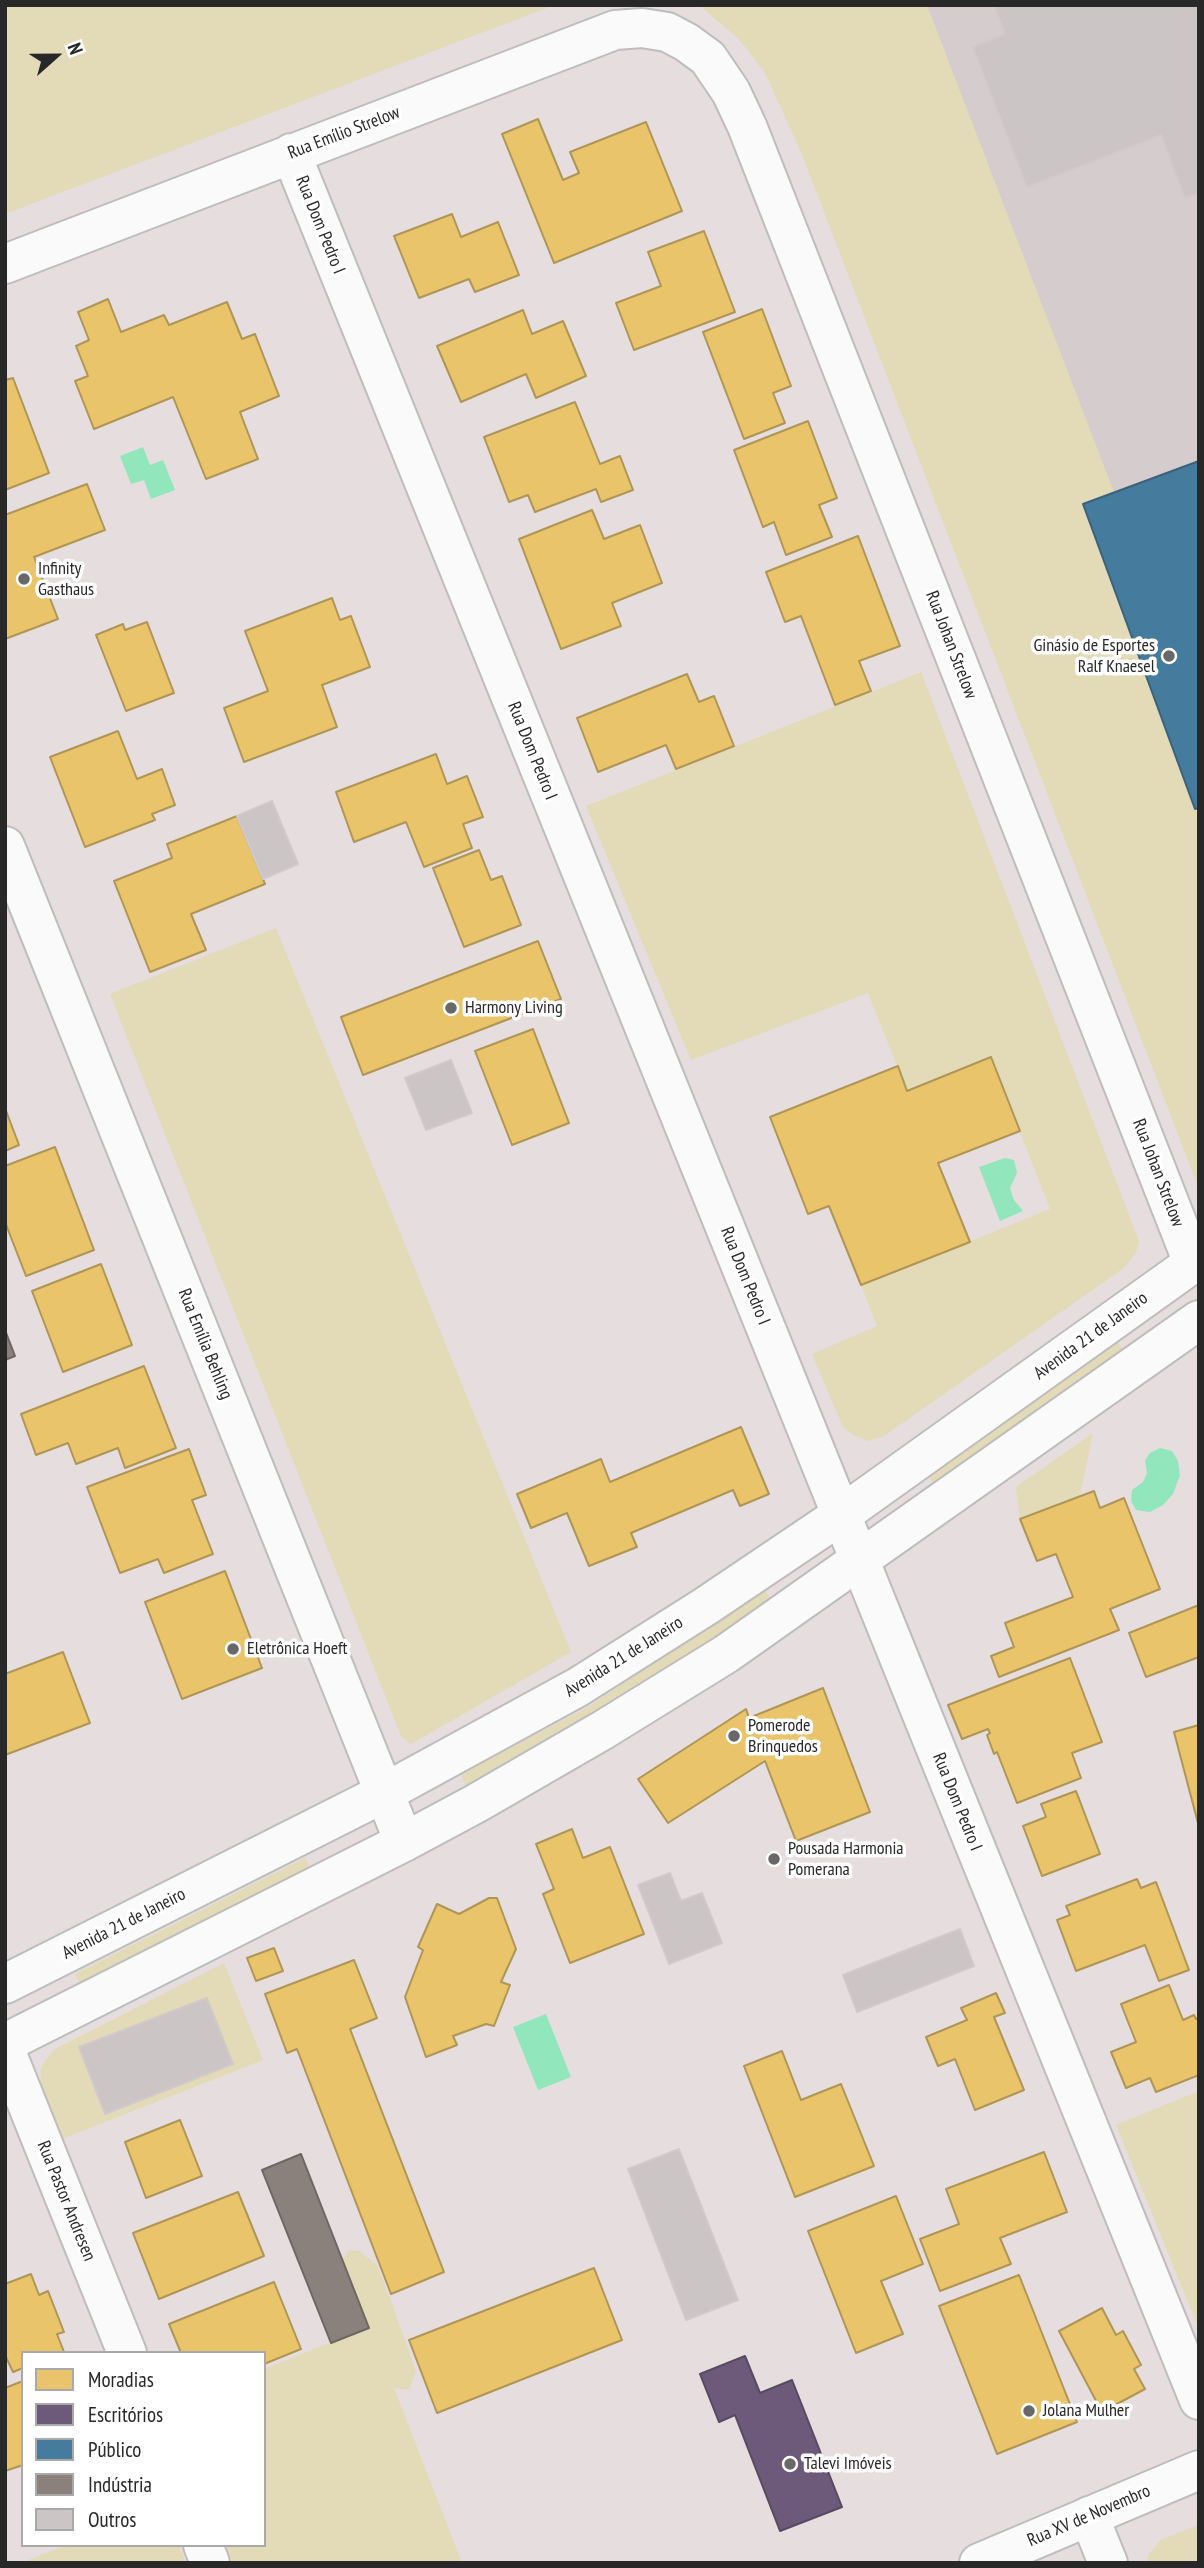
<!DOCTYPE html>
<meta charset="utf-8">
<style>
body{margin:0}
#map{position:relative;width:1204px;height:2568px;overflow:hidden;background:#e6dddf;font-family:"PT Sans Narrow",sans-serif}
canvas{display:block}
.frame{position:absolute;inset:0;border:7px solid #282828;pointer-events:none}
.legend{position:absolute;left:21px;top:2351px;width:245px;height:196px;box-sizing:border-box;background:#fff;border:2px solid #a9a9a9;margin:0;padding:9px 12px;list-style:none;font-size:21px;color:#282828}
.legend li{display:flex;align-items:center;gap:14px;height:35px}
.legend b{width:35px;border:2px solid #a9a9a9}
.north{position:absolute;left:21px;top:21px;width:70px;height:70px;-webkit-text-stroke:5px #fff;paint-order:stroke;rotate:69deg;font-size:19px;font-weight:700;line-height:28px;text-align:center;color:#282828}
.north::after{content:'';display:block;margin:auto;width:24px;height:32px;background:#282828;clip-path:polygon(50% 0,100% 100%,50% 72%,0 100%)}
</style>
<div id="map">
<canvas width="1204" height="2568"></canvas>
<div class="frame"></div>
<ul class="legend">
<li><b style="height:19px;background:#e9c46a"></b>Moradias</li>
<li><b style="height:19px;background:#6d597a"></b>Escritórios</li>
<li><b style="height:19px;background:#457b9d"></b>Público</li>
<li><b style="height:19px;background:#8a817c"></b>Indústria</li>
<li><b style="height:19px;background:#cbc5c6"></b>Outros</li>
</ul>
<div class="north">N</div>
</div>
<script>
const c = document.querySelector('canvas').getContext('2d');
c.lineJoin = 'round';
function fill(path, color) { c.fillStyle = color; c.fill(path, 'evenodd'); }
const shape = rows => new Path2D(rows.map(r => 'M' + r).join(''));
function stroke(path, color, width, dash) { c.strokeStyle = color; c.lineWidth = width; c.lineCap = dash ? 'butt' : 'round'; c.setLineDash(dash || []); c.stroke(path); }
function drawText(font, color, halo, rows, align = 'center') {
  c.font = font + ' "PT Sans Narrow",sans-serif'; c.lineWidth = 7; c.setLineDash([]); c.textBaseline = 'middle'; c.strokeStyle = halo; c.fillStyle = color; for (const [text, x, y, turn = 0] of rows) {
    c.save(); c.translate(x, y); c.rotate((+turn || 0) * Math.PI / 180); c.textAlign = isNaN(turn) ? turn : align; if (halo) c.strokeText(text, 0, 0); c.fillText(text, 0, 0); c.restore();
  }
}
const green = shape([
 [5,5,555,5,5,214],
 [699,5,1199,5,1199,1189,801,152,765,73,739,39],
 [921,672,1139,1241,1136,1252,1127,1265,1114,1275,884,1436,867,1441,853,1435,843,1427,812,1354,877,1326,861,1285,1050,1209,991,1058,907,1091,868,993,691,1060,586,806],
 [276,928,571,1652,411,1744,401,1736,110,994],
 [1117,1341,1124,1351,936,1487,929,1477],
 [1093,1433,1080,1496,1020,1519,1016,1487],
 [763,1588,771,1599,597,1717,466,1786,461,1774,590,1706],
 [305,1858,311,1870,82,1987,75,1974],
 [224,1963,263,2060,62,2139,40,2084,41,2066,55,2049],
 [1199,2091,1199,2329,1116,2125],
 [349,2250,359,2251,377,2265,391,2301,416,2371,409,2390,394,2388,462,2563,232,2563,225,2545,264,2545,264,2369,369,2327,343,2260],
 [1199,2525,1199,2563,1146,2563,1149,2554,1160,2540],
 [66,2545,179,2545,186,2563,21,2563]
]);
const plaza = shape([
 [927,5,994,5,1005,34,973,47,1027,187,1161,135,1185,198,1199,193,1199,461,1114,492]
]);
const water = shape([
 [143,447,150,465,163,460,175,490,151,499,144,480,131,484,120,456],
 [1005,1158,1014,1160,1017,1173,1010,1188,1014,1200,1023,1211,1000,1221,979,1167],
 [1160,1448,1172,1451,1178,1461,1180,1475,1173,1494,1163,1505,1150,1512,1136,1510,1131,1501,1132,1490,1143,1482,1147,1473,1145,1460,1150,1453],
 [546,2014,571,2077,538,2090,513,2027]
]);
const homes = shape([
 [538,119,563,180,579,173,570,152,646,122,682,211,554,263,502,134,538,119],
 [452,214,461,237,498,222,519,275,475,292,469,279,419,298,394,236,452,214],
 [704,231,735,312,634,350,616,303,661,286,648,252,704,231],
 [108,299,121,332,164,315,169,325,227,302,242,339,255,334,279,396,240,412,258,459,206,479,173,397,94,429,75,381,88,376,76,346,89,340,78,312,108,299],
 [762,309,791,386,773,393,785,423,744,439,703,332,762,309],
 [523,310,532,334,563,321,586,376,536,398,526,374,461,402,437,346,523,310],
 [13,378,49,473,5,490,5,380,13,378],
 [575,402,600,464,620,456,633,490,601,502,596,489,535,512,528,495,509,502,484,437,575,402],
 [808,421,837,498,819,505,832,537,786,555,774,522,763,527,734,450,808,421],
 [87,484,105,530,34,557,58,619,5,639,5,515,87,484],
 [592,510,604,539,640,525,662,583,612,603,621,626,561,649,519,539,592,510],
 [858,536,900,646,859,661,871,691,835,705,801,616,785,622,766,572,858,536],
 [332,598,340,620,351,616,370,667,322,685,337,727,244,762,224,708,268,691,245,631,332,598],
 [147,622,174,693,126,711,96,635,123,624,125,630,147,622],
 [687,674,699,702,714,696,734,746,676,769,666,745,598,772,577,718,687,674],
 [118,731,137,779,162,769,175,805,152,814,155,820,85,847,50,757,118,731],
 [436,754,447,784,467,776,483,817,463,824,472,848,424,867,406,822,354,842,336,792,436,754],
 [237,816,265,884,191,914,206,950,150,972,114,881,172,858,167,844,237,816],
 [479,850,491,880,502,876,521,925,464,947,433,868,479,850],
 [538,941,561,999,363,1075,341,1017,538,941],
 [533,1029,569,1123,512,1145,475,1051,533,1029],
 [991,1057,1020,1131,938,1163,970,1242,861,1285,829,1206,808,1214,770,1117,898,1066,907,1091,991,1057],
 [5,1108,19,1145,5,1151,5,1108],
 [55,1147,94,1250,26,1276,5,1222,5,1166,55,1147],
 [101,1264,132,1345,63,1372,32,1291,101,1264],
 [144,1366,176,1448,125,1468,118,1448,76,1464,68,1443,36,1455,21,1414,144,1366],
 [741,1427,769,1494,740,1506,733,1490,631,1533,637,1547,589,1566,567,1513,531,1528,517,1494,601,1459,610,1482,741,1427],
 [189,1449,206,1495,192,1500,213,1554,164,1573,158,1559,120,1573,87,1487,189,1449],
 [1094,1491,1100,1508,1124,1498,1160,1589,1110,1609,1119,1630,999,1677,991,1656,1014,1647,1005,1623,1073,1597,1056,1554,1037,1561,1020,1519,1094,1491],
 [225,1571,262,1668,182,1699,145,1602,225,1571],
 [1199,1605,1199,1657,1146,1677,1129,1633,1199,1605],
 [63,1652,90,1723,5,1755,5,1674,63,1652],
 [1070,1658,1102,1742,1072,1753,1081,1778,1017,1803,997,1752,994,1754,987,1735,990,1733,988,1729,962,1739,948,1705,1070,1658],
 [823,1688,870,1812,796,1841,765,1761,668,1823,638,1779,746,1709,749,1718,823,1688],
 [1199,1725,1199,1827,1174,1732,1199,1725],
 [1076,1791,1100,1854,1042,1876,1023,1826,1046,1817,1041,1804,1076,1791],
 [572,1829,583,1858,610,1847,644,1934,570,1963,543,1894,554,1889,536,1844,572,1829],
 [1137,1879,1141,1888,1156,1882,1189,1970,1159,1981,1145,1945,1076,1971,1057,1920,1070,1915,1066,1906,1137,1879],
 [489,1898,497,1898,516,1949,501,1982,510,1985,494,2026,486,2024,453,2036,457,2045,426,2057,405,1997,423,1950,418,1947,437,1904,459,1914,489,1898],
 [274,1948,283,1971,256,1981,247,1958,274,1948],
 [354,1960,377,2018,350,2029,444,2272,391,2294,297,2049,287,2053,265,1994,354,1960],
 [1169,1985,1183,2020,1194,2015,1196,2019,1199,2017,1199,2075,1156,2092,1150,2078,1126,2088,1111,2052,1136,2042,1121,2004,1169,1985],
 [996,1993,1005,2013,994,2017,1024,2090,975,2110,955,2059,938,2066,926,2037,967,2020,961,2008,996,1993],
 [782,2051,801,2100,841,2084,874,2166,795,2197,744,2066,782,2051],
 [180,2120,202,2176,146,2198,125,2142,180,2120],
 [1044,2152,1067,2212,1000,2238,1011,2264,940,2291,920,2239,959,2224,946,2189,1044,2152],
 [238,2192,264,2256,159,2299,133,2233,238,2192],
 [896,2196,923,2264,881,2281,903,2334,856,2353,808,2231,896,2196],
 [594,2268,622,2340,437,2413,409,2340,594,2268],
 [31,2274,39,2295,48,2291,64,2332,57,2334,64,2352,23,2353,23,2368,13,2372,5,2355,5,2284,31,2274],
 [1019,2275,1077,2422,997,2454,939,2306,1019,2275],
 [274,2282,301,2349,264,2364,264,2353,181,2353,169,2324,274,2282],
 [1102,2308,1116,2335,1123,2331,1141,2365,1134,2369,1145,2389,1102,2412,1059,2331,1102,2308],
 [23,2381,23,2465,5,2471,5,2388,23,2381]
]);
const offices = shape([
 [745,2356,760,2393,792,2380,842,2507,780,2531,735,2415,719,2422,700,2374,745,2356]
]);
const public = shape([
 [1199,461,1199,808,1195,809,1083,504,1199,461]
]);
const industry = shape([
 [5,1330,15,1356,5,1360,5,1330],
 [301,2154,369,2328,331,2343,262,2170,301,2154]
]);
const building = shape([
 [994,5,1199,5,1199,193,1185,198,1161,135,1027,187,973,47,1005,34,994,5],
 [272,801,298,864,263,879,237,816,272,801],
 [451,1060,472,1113,426,1130,405,1078,451,1060],
 [670,1873,681,1901,702,1893,722,1943,669,1964,638,1885,670,1873],
 [960,1929,974,1966,857,2012,843,1975,960,1929],
 [207,1998,233,2064,105,2114,79,2047,207,1998],
 [679,2149,738,2300,686,2320,628,2169,679,2149]
]);
const minor = shape([
 [291,153,1199,2400],
 [5,264,615,30,642,28,667,32,686,42,708,58,731,92,747,126,1193,1263],
 [5,846,404,1842],
 [5,2049,127,2353],
 [1089,2516,1108,2563],
 [203,2545,210,2563]
]);
const secondary = shape([
 [5,1984,384,1793,578,1687,706,1606,841,1515,1199,1259],
 [5,2043,404,1842,475,1804,603,1730,726,1654,1199,1320],
 [979,2563,1199,2470]
]);
const markers = [
 [24,579,7,"#6a6768"],
 [1169,656,7,"#6a6768"],
 [451,1008,7,"#6a6768"],
 [233,1649,7,"#6a6768"],
 [734,1736,7,"#6a6768"],
 [774,1859,7,"#6a6768"],
 [1029,2411,7,"#6a6768"],
 [790,2464,7,"#6a6768"]
];
const streetNames = [
 ["Rua Emílio Strelow",344,133,-21],
 ["Rua Dom Pedro I",320,225,68],
 ["Rua Johan Strelow",951,645,69],
 ["Rua Dom Pedro I",532,751,68],
 ["Rua Johan Strelow",1158,1173,69],
 ["Rua Dom Pedro I",745,1276,68],
 ["Avenida 21 de Janeiro",1091,1336,-36],
 ["Rua Emília Behling",205,1344,68],
 ["Avenida 21 de Janeiro",624,1657,-32],
 ["Rua Dom Pedro I",957,1802,68],
 ["Avenida 21 de Janeiro",124,1924,-27],
 ["Rua Pastor Andresen",66,2201,68],
 ["Rua XV de Novembro",1089,2516,-23]
];
const poiNames = [
 ["Infinity",38,569],
 ["Gasthaus",38,590],
 ["Ginásio de Esportes",1155,646,"right"],
 ["Ralf Knaesel",1155,667,"right"],
 ["Harmony Living",465,1008],
 ["Eletrônica Hoeft",247,1649],
 ["Pomerode",748,1726],
 ["Brinquedos",748,1747],
 ["Pousada Harmonia",788,1849],
 ["Pomerana",788,1870],
 ["Jolana Mulher",1043,2411],
 ["Talevi Imóveis",804,2464]
];
fill(green, '#e3dab7');
fill(plaza, '#d5cccd');
fill(water, '#92e6bb');
fill(homes, '#e9c46a');
stroke(homes, '#af9556', 2);
fill(offices, '#6d597a');
stroke(offices, '#584a61', 2);
fill(public, '#457b9d');
stroke(public, '#3c627a', 2);
fill(industry, '#8a817c');
stroke(industry, '#6d6663', 2);
fill(building, '#cbc5c6');
stroke(building, '#d1c9cb', 2);
stroke(minor, '#bebdbd', 42);
stroke(secondary, '#bebdbd', 42);
stroke(minor, '#fbfafa', 38);
stroke(secondary, '#fbfafa', 38);
for (const [x, y, r, color] of markers) { const dot = new Path2D(); dot.arc(x, y, r, 0, 2 * Math.PI); c.fillStyle = color; c.fill(dot); stroke(dot, '#fff', 2.5); }
drawText('18px', '#282828', '#fff', streetNames);
drawText('18px', '#282828', '#fff', poiNames, 'left');
</script>
